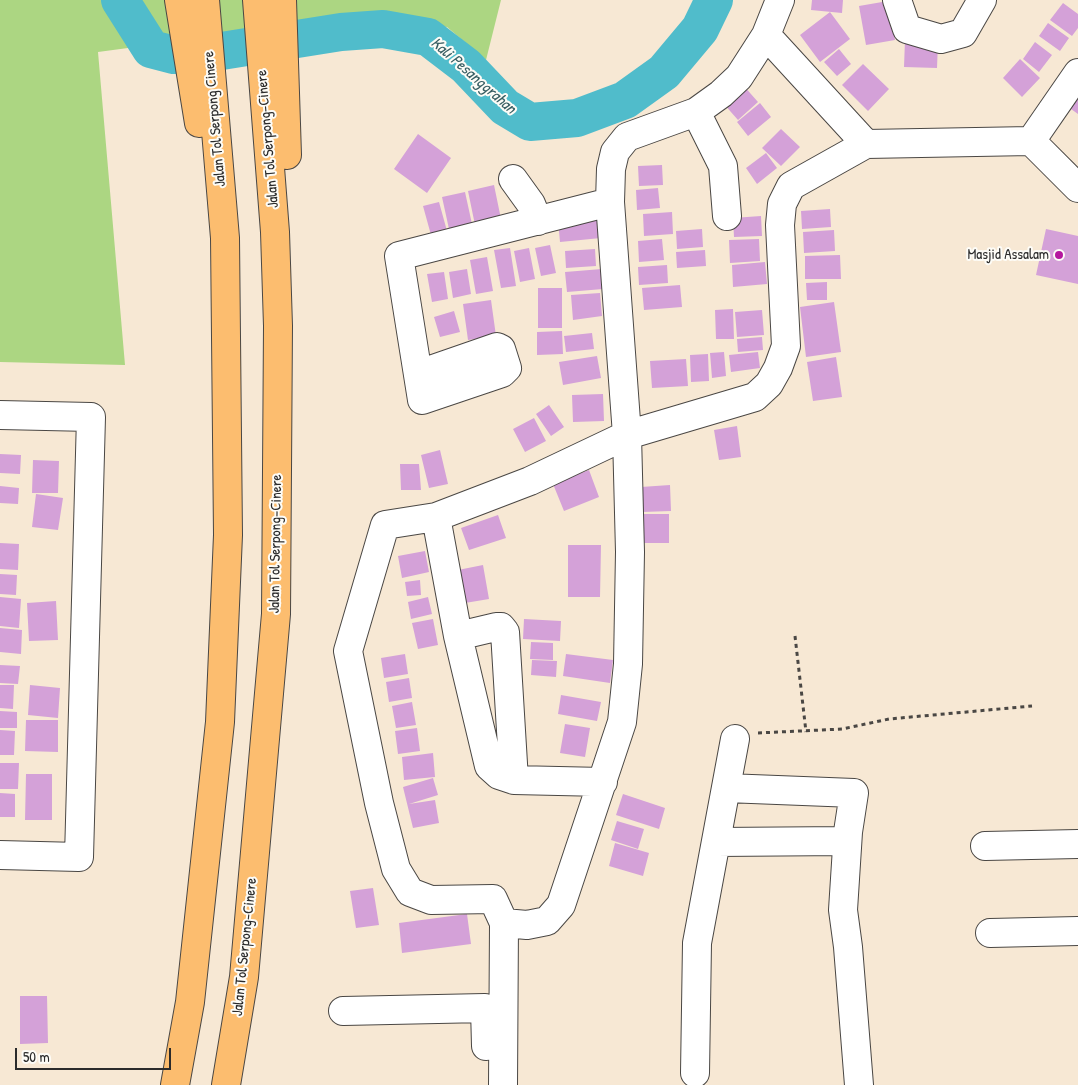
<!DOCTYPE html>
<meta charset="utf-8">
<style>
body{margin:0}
#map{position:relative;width:1078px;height:1085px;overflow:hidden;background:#f7e8d4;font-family:"Patrick Hand",sans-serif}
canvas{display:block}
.scale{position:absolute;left:15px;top:1048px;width:156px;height:22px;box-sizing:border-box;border:2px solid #2b2b2b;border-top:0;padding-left:6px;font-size:15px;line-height:18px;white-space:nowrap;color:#2b2b2b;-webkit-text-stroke:4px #fdfcf7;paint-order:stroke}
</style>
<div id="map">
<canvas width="1078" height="1085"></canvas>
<div class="scale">50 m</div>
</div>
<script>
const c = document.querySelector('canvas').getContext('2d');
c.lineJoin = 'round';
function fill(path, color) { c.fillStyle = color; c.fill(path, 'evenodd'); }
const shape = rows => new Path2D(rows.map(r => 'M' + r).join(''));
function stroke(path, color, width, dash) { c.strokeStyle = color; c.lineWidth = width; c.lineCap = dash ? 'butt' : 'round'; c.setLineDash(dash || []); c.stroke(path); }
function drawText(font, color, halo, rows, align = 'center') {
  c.font = font + ' "Patrick Hand",sans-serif'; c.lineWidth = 4; c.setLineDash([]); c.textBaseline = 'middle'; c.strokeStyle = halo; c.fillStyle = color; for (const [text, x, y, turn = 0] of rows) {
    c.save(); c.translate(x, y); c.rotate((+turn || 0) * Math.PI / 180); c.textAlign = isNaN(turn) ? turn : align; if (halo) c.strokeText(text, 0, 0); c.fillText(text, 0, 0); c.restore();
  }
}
const green = shape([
 [0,0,501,0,486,60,447,27,345,19,98,52,125,365,0,362]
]);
const river = shape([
 [120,0,151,49,174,55,209,53,341,32,383,29,428,37,466,66,505,107,530,122,577,118,625,100,664,72,700,29,714,0]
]);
const building = shape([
 [812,0,843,0,842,13,811,10],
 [888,1,895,40,866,45,859,6],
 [1063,3,1078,14,1078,28,1072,36,1050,20],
 [830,12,850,39,820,62,800,35],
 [1048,23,1069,38,1060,51,1039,36],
 [905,40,938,42,937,68,904,67],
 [1035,42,1052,55,1039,72,1023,59],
 [839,49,851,64,837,76,824,62],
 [1020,59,1040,78,1022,97,1003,78],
 [863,64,889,89,868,111,842,85],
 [743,85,758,102,738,120,723,103],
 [1078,98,1078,114,1071,109],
 [760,103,771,117,748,136,737,122],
 [781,129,800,147,781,166,762,148],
 [418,134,451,158,427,193,394,169],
 [766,153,777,168,757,184,746,168],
 [662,165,663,185,639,186,638,166],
 [494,185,501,219,475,225,468,191],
 [658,188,660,208,637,210,636,190],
 [465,192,472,224,449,229,442,197],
 [439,202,447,231,431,235,423,206],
 [830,209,831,227,802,229,801,211],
 [672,212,673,234,644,236,643,214],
 [761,216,762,236,734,237,733,218],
 [599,217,601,238,560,242,558,220],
 [702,229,703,247,677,249,676,231],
 [1046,229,1078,236,1078,284,1036,275],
 [834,230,835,251,804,253,803,232],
 [662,239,664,260,639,262,638,241],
 [759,239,760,261,730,263,729,240],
 [550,245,556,273,541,276,535,248],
 [510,248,516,286,501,288,494,250],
 [529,248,535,279,520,282,514,251],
 [595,249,596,266,566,268,565,251],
 [705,250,706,266,677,268,676,252],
 [840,255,841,279,805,279,805,256],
 [487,257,493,291,476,294,470,260],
 [765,262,767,284,733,287,732,265],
 [667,265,668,283,639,285,638,267],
 [467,269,471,294,453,298,449,272],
 [602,269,603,289,567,292,565,272],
 [444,272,448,299,432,302,427,274],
 [827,282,827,300,807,300,806,283],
 [680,285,682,307,644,310,642,288],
 [538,288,562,288,562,328,538,328],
 [600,293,602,316,573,320,571,295],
 [491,300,496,336,468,340,463,304],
 [834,302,841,352,806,357,800,307],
 [733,309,734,339,716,339,715,310],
 [762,310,764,335,737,337,735,312],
 [454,311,460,332,440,337,434,317],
 [562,331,563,354,537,355,537,332],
 [592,333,594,349,566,352,564,336],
 [762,337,763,350,738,352,737,339],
 [724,352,726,376,712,378,710,353],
 [758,352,760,368,731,372,729,355],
 [708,354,709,381,691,382,690,355],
 [597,356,601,378,563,385,559,362],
 [836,357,842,397,813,401,807,362],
 [686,359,688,386,652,388,650,361],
 [603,394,604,421,573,422,572,395],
 [549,405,564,427,551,436,536,414],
 [534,418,546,441,525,452,513,429],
 [737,426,741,457,719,460,714,430],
 [440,450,448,484,429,488,421,455],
 [0,454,21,455,20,474,0,473],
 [33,460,59,461,58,493,32,493],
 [400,464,419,464,421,490,401,490],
 [589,470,599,497,564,511,553,484],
 [670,485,671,511,642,512,641,487],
 [0,486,19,488,18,504,0,503],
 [36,494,63,498,58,530,32,527],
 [640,514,669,514,669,543,641,543],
 [498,515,506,538,469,550,461,528],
 [0,543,19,544,18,570,0,569],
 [568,545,601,545,600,597,568,597],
 [425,551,429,572,402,578,398,556],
 [483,565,489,599,465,603,458,570],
 [0,574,17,575,16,595,0,594],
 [420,580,421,595,407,596,405,582],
 [0,597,21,599,19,628,0,626],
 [428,597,432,614,411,619,408,602],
 [56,601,58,640,29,641,27,603],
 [433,619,438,645,418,649,412,623],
 [524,619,561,621,560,641,523,639],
 [0,628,22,630,21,654,0,652],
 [531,642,553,643,553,660,530,659],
 [405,654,408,674,384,678,381,658],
 [566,654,613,660,610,683,563,676],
 [532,660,557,661,556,677,531,675],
 [0,665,20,666,18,684,0,683],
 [409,678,412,698,389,702,386,682],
 [0,685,14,685,13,709,0,708],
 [30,685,60,688,58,718,28,715],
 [561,695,601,702,597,721,558,714],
 [412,702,416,725,396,728,392,706],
 [0,711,17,712,17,728,0,728],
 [26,720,58,720,58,752,25,751],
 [565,724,590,728,585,757,560,753],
 [417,728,420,751,398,754,395,731],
 [0,730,15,731,14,755,0,755],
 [433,753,435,777,404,780,402,757],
 [0,763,19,763,18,789,0,789],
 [26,774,52,774,52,820,25,820],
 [433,778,438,795,409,804,435,800,439,823,413,828,403,787],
 [0,793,15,794,15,817,0,817],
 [623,794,665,808,659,829,616,815],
 [617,821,644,829,638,849,611,840],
 [615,843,649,853,643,876,609,866],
 [373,888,379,925,356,928,350,891],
 [467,914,471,944,402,953,399,923],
 [20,996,47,996,48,1043,20,1044]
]);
const path = shape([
 [795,636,806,732],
 [758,733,842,729,889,719,1032,706]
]);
const minor = shape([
 [897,0,907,29,941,39,963,33,982,0],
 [766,35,866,144],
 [696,112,723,166,727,216],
 [1031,141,1078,73],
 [513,179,531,204,538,221],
 [419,374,497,347,501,349,507,368,502,373,422,400,399,256,610,202],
 [0,415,91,417,79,857,0,855],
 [436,517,458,636,489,766,499,775,514,780,603,782],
 [458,636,496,627,501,627,505,632,514,780],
 [726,788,854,793,848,832,843,910,848,947,859,1085],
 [716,842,847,841],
 [985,846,1078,844],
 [504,923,527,925,547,921,561,905,622,722,628,664,630,552,627,435,610,202,611,169,615,152,627,137,696,112,721,94,739,77,766,35,780,0],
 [990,933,1078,931],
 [343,1011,485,1008,486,1046],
 [695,1073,697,943,735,739],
 [503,1085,504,923,493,899,431,900,410,892,396,869,379,803,348,651,385,525,436,517,530,481,627,435,755,397,769,384,778,368,786,346,780,225,782,204,791,186,866,144,1031,141,1078,188]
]);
const highway = shape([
 [179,0,199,123],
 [282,0,287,155],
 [175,1085,190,1002,220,722,228,535,225,238,205,0],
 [226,1085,244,977,276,614,278,326,275,232,257,0]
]);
const markers = [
 [1059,255,5,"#b5179e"]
];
const streetNames = [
 ["Jalan Tol Serpong Cinere",215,119,-95],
 ["Jalan Tol Serpong–Cinere",268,139,-95],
 ["Jalan Tol Serpong–Cinere",276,544,-89],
 ["Jalan Tol Serpong–Cinere",245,947,-84]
];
const poiNames = [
 ["Masjid Assalam",1049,255]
];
const waterNames = [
 ["Kali Pesanggrahan",473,76,41]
];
fill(green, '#acd682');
stroke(river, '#50bccb', 38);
fill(building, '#d4a1d8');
stroke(minor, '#4a4744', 30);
stroke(highway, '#4a4744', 30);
stroke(path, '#4a4744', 3, [4, 4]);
stroke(minor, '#fff', 28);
stroke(highway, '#fcbd6f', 28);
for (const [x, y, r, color] of markers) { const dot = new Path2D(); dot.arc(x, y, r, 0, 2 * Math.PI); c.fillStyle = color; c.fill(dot); stroke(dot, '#fdfcf7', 2); }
drawText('15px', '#2b2b2b', '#fdfcf7', streetNames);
drawText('15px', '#2b2b2b', '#fdfcf7', poiNames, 'right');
drawText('italic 16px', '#385e63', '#fdfcf7', waterNames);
</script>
